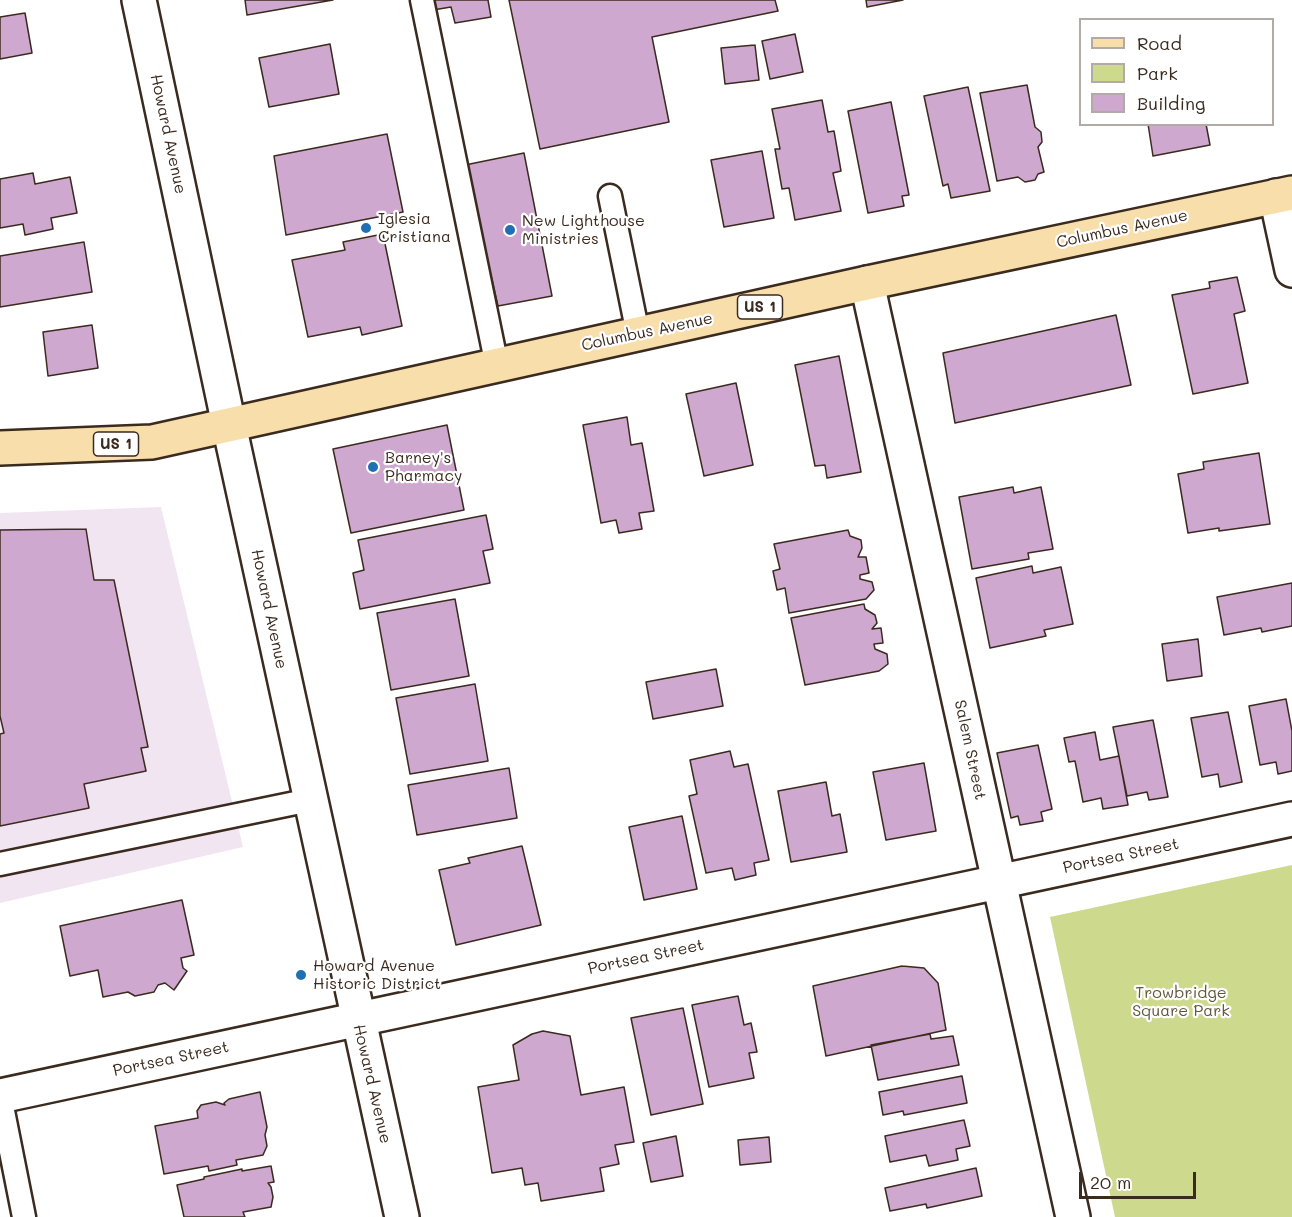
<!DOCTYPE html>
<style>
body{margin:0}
#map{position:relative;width:1292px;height:1217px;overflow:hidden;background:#fff;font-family:Mali,sans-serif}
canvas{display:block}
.legend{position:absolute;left:1079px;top:18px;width:195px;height:108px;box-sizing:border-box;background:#fff;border:2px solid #b1aaa5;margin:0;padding:8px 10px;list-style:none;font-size:18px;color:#3b2a1e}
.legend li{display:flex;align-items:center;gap:12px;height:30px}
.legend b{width:30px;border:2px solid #b1aaa5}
.scale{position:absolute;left:1079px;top:1172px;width:117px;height:27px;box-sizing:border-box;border:3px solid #3b2a1e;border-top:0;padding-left:8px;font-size:18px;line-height:21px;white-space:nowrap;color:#3b2a1e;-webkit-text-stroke:4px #fff;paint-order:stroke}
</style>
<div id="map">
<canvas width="1292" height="1217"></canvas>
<ul class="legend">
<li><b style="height:8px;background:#f8deab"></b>Road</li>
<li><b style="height:16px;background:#cdda8d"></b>Park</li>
<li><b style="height:16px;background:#cfa8cf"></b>Building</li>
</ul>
<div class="scale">20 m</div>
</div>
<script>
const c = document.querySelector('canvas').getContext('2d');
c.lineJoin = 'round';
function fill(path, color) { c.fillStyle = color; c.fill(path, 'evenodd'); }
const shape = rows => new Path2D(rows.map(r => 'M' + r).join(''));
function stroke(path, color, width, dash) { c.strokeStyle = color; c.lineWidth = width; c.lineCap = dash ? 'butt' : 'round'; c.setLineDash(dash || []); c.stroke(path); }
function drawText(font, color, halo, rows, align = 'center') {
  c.font = font + ' Mali,sans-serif'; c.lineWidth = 4.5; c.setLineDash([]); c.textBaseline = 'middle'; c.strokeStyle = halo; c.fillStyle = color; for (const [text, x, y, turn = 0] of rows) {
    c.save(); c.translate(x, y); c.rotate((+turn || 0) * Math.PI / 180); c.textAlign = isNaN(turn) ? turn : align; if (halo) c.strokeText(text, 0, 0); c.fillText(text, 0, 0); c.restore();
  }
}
const built = shape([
 [161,507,243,847,0,903,0,513]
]);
const green = shape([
 [1292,865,1292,1217,1115,1217,1050,917]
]);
const building = shape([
 [245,0,333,0,247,15,245,0],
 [431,0,488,0,491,17,455,23,451,7,433,10,431,0],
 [509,0,775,0,778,11,652,37,669,122,540,149,509,0],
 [866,0,903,0,867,7,866,0],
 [25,13,32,53,0,59,0,17,25,13],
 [795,34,803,72,770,79,762,41,795,34],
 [330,44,339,94,269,107,259,58,330,44],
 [755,45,759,80,725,84,721,48,755,45],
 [1027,85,1035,127,1041,132,1042,142,1038,147,1044,172,1038,174,1035,180,1025,182,1018,177,997,181,980,93,1027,85],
 [968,87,990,191,951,198,948,184,943,186,924,96,968,87],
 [822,100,828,132,834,131,841,171,833,173,841,211,795,220,789,188,782,189,775,149,780,149,772,109,822,100],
 [891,102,909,195,902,196,904,206,868,213,848,111,891,102],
 [1148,124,1206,124,1210,145,1153,156,1148,124],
 [387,134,403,212,286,235,274,156,387,134],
 [762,151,774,218,724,227,711,160,762,151],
 [524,153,552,296,498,306,465,165,524,153],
 [33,173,35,184,70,177,77,213,51,218,53,229,25,235,23,224,0,228,0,179,33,173],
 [383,234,402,326,362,335,360,327,308,337,292,260,345,250,343,242,383,234],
 [84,242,92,292,0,307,0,256,84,242],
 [1237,277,1245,311,1234,314,1248,383,1193,394,1172,295,1210,288,1209,282,1237,277],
 [1116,315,1131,385,955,423,943,353,1116,315],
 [92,325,98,368,48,376,43,332,92,325],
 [839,356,861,472,827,478,825,465,815,466,795,365,839,356],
 [736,383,753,465,704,476,686,394,736,383],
 [627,417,631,445,642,443,654,511,639,513,642,529,619,533,616,520,601,523,583,425,627,417],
 [447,425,464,510,351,533,333,449,447,425],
 [1259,453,1270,524,1219,531,1219,528,1188,533,1178,474,1204,469,1203,462,1259,453],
 [1013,487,1014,493,1041,487,1053,549,1028,553,1029,559,972,569,959,497,1013,487],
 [486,515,493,549,483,551,490,583,360,609,353,573,364,570,358,540,486,515],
 [86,529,94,580,114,580,148,747,141,748,146,771,84,784,89,808,0,826,0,734,4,733,0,716,0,530,86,529],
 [848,530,850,536,861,540,862,548,858,557,866,557,869,573,860,575,860,579,872,582,874,590,866,599,789,613,785,588,777,590,773,571,780,569,774,544,848,530],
 [1032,566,1033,573,1061,567,1073,624,1044,630,1046,636,990,648,976,578,1032,566],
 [1292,583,1292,626,1262,632,1261,628,1224,635,1217,597,1292,583],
 [455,599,469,676,391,690,377,613,455,599],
 [864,604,865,609,875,615,877,623,872,629,881,628,883,643,874,644,875,649,887,654,888,664,879,671,805,685,791,618,864,604],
 [1198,639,1202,676,1167,681,1162,644,1198,639],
 [716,669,723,706,653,719,646,682,716,669],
 [475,684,488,761,410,774,396,698,475,684],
 [1286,699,1292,731,1292,771,1278,774,1276,762,1260,765,1249,706,1286,699],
 [1228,712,1242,782,1220,787,1218,774,1202,777,1191,718,1228,712],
 [1153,720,1168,797,1149,800,1147,792,1127,796,1113,727,1153,720],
 [1095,732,1100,760,1119,756,1128,805,1103,809,1101,798,1083,802,1075,761,1069,762,1064,738,1095,732],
 [1038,745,1052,809,1041,812,1043,821,1020,825,1018,816,1011,818,997,753,1038,745],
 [730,751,734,767,748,764,769,860,754,863,756,875,735,880,732,868,706,873,689,796,697,794,690,760,730,751],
 [924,763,936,831,886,840,873,772,924,763],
 [509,768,517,818,417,835,408,785,509,768],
 [826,782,832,816,840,814,847,852,791,862,778,791,826,782],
 [682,816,697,889,644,900,629,827,682,816],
 [522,846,541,925,456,945,439,870,470,863,468,858,522,846],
 [182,900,194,955,181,958,183,968,187,971,174,990,165,983,158,985,154,992,135,996,128,992,103,997,98,970,70,976,60,926,182,900],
 [902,966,924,968,938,983,946,1030,826,1056,813,986,902,966],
 [738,996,744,1025,751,1023,757,1052,749,1053,754,1078,709,1087,692,1005,738,996],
 [683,1008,703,1104,651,1115,631,1018,683,1008],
 [543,1031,570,1036,581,1095,624,1087,634,1142,615,1145,619,1164,600,1168,604,1191,541,1201,538,1183,525,1185,522,1168,492,1173,478,1087,519,1080,513,1045,532,1034,543,1031],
 [930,1034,931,1039,953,1036,959,1065,878,1080,871,1045,930,1034],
 [962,1076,967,1103,904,1115,903,1111,883,1115,879,1092,962,1076],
 [260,1092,267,1127,265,1135,267,1146,263,1155,236,1160,237,1165,209,1171,208,1166,164,1174,155,1126,198,1118,197,1111,201,1105,216,1102,225,1105,224,1103,229,1099,260,1092],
 [964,1120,970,1146,956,1149,958,1160,929,1166,926,1155,890,1162,885,1136,964,1120],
 [676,1136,683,1176,651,1182,643,1143,676,1136],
 [769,1137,771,1162,740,1165,738,1140,769,1137],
 [271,1166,274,1182,268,1183,271,1187,273,1197,271,1207,243,1212,245,1217,184,1217,177,1185,204,1179,204,1177,242,1169,242,1171,271,1166],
 [976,1168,982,1196,927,1208,926,1204,890,1211,885,1188,976,1168]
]);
const service = shape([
 [422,0,497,366],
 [610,196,638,334],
 [0,864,310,800],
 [0,1096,24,1217]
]);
const minor = shape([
 [1276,196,1292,270],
 [867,283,1073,1217],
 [0,1096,1292,819]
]);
const secondary = shape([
 [139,0,229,425,402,1217]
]);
const primary = shape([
 [0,448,152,442,867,283,1292,193]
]);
const markers = [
 [366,228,6,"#1f6fb2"],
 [510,230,6,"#1f6fb2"],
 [373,467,6,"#1f6fb2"],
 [301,975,6,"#1f6fb2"]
];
const shields = [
 [760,307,45],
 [116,444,45]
];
const shieldNames = [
 ["US 1",760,307],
 ["US 1",116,444]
];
const streetNames = [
 ["Howard Avenue",168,134,78],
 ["Columbus Avenue",1122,229,-12],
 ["Columbus Avenue",647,332,-12],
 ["Howard Avenue",269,609,78],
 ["Salem Street",970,750,78],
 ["Portsea Street",1121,856,-12],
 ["Portsea Street",646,957,-12],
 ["Portsea Street",171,1059,-12],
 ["Howard Avenue",372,1084,77]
];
const poiNames = [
 ["Iglesia",378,219],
 ["Cristiana",378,237],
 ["New Lighthouse",522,221],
 ["Ministries",522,239],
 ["Barney's",385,458],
 ["Pharmacy",385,476],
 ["Howard Avenue",313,966],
 ["Historic District",313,984]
];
const parkNames = [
 ["Trowbridge",1181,993],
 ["Square Park",1181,1011]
];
fill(built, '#f1e5f1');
fill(green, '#cdda8d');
fill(building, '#cfa8cf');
stroke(building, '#3b2a1e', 1.5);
stroke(service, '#3b2a1e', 27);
stroke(minor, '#3b2a1e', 38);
stroke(secondary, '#3b2a1e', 38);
stroke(primary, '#3b2a1e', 38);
stroke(service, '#fff', 22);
stroke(minor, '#fff', 33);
stroke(secondary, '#fff', 33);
stroke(primary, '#f8deab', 33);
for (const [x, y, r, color] of markers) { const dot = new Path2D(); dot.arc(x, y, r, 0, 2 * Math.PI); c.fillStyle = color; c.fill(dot); stroke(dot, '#fff', 2); }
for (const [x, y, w] of shields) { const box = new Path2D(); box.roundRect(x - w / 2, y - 12, w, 24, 4.5); c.fillStyle = '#fff'; c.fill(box); stroke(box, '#3b2a1e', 1.5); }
drawText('bold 15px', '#3b2a1e', null, shieldNames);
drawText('16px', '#3b2a1e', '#fff', streetNames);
drawText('16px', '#3b2a1e', '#fff', poiNames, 'left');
drawText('16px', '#60563a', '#fff', parkNames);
</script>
